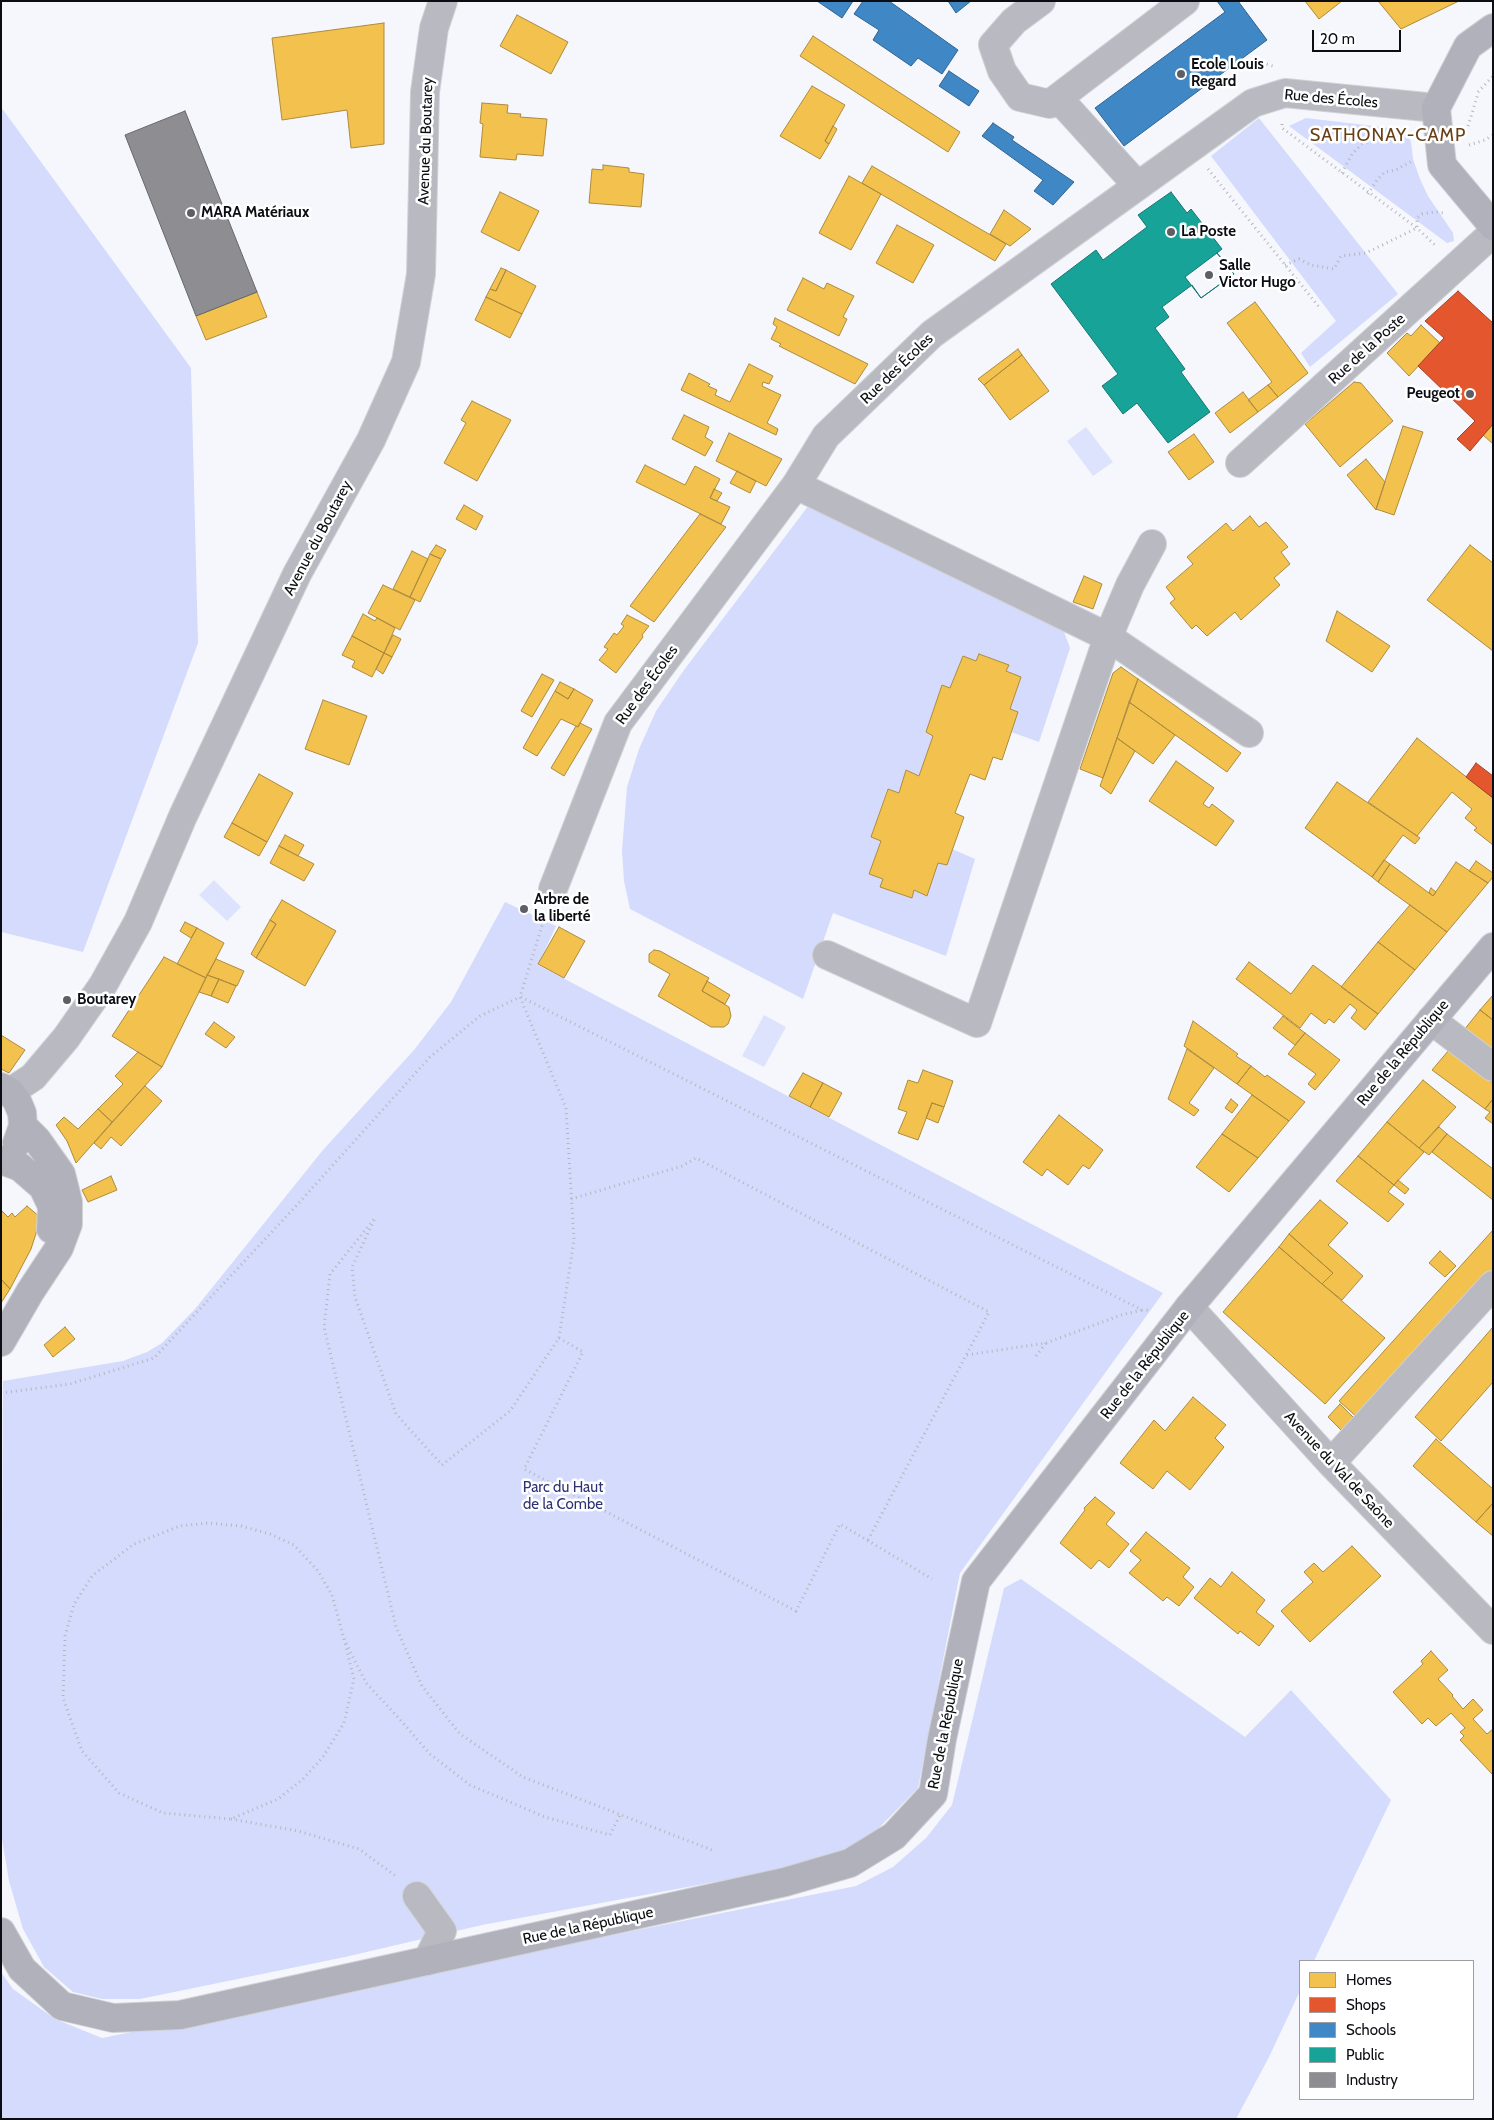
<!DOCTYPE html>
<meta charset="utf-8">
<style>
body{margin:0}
#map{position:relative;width:1494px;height:2120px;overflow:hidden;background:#f6f7fc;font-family:Cabin,sans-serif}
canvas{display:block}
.frame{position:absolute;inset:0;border:2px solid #0c0d13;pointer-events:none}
.legend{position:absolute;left:1299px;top:1960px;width:175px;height:140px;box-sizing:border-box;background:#fff;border:1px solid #9e9ea1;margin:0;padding:6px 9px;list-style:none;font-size:15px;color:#0c0d13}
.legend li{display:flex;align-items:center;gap:10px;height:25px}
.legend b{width:25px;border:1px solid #9e9ea1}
.scale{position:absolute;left:1312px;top:30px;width:89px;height:22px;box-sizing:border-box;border:2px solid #0c0d13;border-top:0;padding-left:6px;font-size:15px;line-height:18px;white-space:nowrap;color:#0c0d13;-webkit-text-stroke:4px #fff;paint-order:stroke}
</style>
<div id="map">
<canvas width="1494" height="2120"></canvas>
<div class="frame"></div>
<ul class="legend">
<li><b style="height:14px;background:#f2c14e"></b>Homes</li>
<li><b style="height:14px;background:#e4572e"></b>Shops</li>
<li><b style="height:14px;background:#3f88c5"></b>Schools</li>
<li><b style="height:14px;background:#17a398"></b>Public</li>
<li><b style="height:14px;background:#8d8d92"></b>Industry</li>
</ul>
<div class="scale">20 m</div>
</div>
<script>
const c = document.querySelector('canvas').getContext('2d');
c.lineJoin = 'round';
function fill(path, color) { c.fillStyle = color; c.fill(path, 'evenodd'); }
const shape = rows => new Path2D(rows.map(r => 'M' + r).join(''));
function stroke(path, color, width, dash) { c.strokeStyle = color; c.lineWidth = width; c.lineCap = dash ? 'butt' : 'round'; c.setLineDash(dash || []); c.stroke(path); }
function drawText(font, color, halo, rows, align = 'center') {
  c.font = font + ' Cabin,sans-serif'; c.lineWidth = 5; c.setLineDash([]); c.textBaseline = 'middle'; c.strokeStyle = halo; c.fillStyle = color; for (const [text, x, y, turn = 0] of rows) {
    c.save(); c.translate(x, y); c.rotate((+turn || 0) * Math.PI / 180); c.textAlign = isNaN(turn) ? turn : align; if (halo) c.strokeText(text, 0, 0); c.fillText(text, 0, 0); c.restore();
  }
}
const green = shape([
 [1,107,191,368,198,643,83,952,1,932],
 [1259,118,1398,294,1310,367,1301,353,1336,321,1211,156],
 [1306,118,1399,129,1407,134,1411,142,1413,159,1420,179,1428,196,1453,233,1454,241,1447,243,1289,126],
 [809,505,1063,629,1070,648,1039,742,1011,732,1018,713,1010,709,1021,677,1006,671,1008,665,980,654,976,661,963,656,950,688,942,685,926,732,933,736,919,776,906,770,899,793,887,789,871,837,881,841,869,874,883,879,881,887,912,898,914,890,927,896,938,863,947,865,952,849,975,859,946,956,833,913,803,999,630,909,624,881,622,851,627,787,639,749,656,711,684,670],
 [505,902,556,926,538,965,1163,1293,960,1573,918,1788,871,1836,838,1852,774,1871,482,1925,345,1957,140,1999,102,1999,73,1992,44,1967,23,1929,9,1881,1,1833,3,1381,123,1361,147,1352,162,1343,195,1309,323,1150,414,1050,451,1002],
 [1021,1579,1245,1737,1291,1690,1391,1800,1314,1961,1300,1961,1300,1991,1269,2057,1236,2119,1,2119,1,1972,13,1989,55,2019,102,2038,856,1886,893,1867,926,1838,952,1805,1004,1588]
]);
const water = shape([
 [1086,427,1113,462,1093,476,1067,441],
 [214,880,241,907,227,921,199,895],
 [764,1015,786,1027,764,1067,742,1056]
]);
const homes = shape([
 [1305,1,1342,1,1319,19,1305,1],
 [1378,1,1459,1,1401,29,1378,1],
 [517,15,568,42,551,74,500,46,517,15],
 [384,23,384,144,351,148,347,110,282,120,272,38,384,23],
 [813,36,960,132,948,152,800,56,813,36],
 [812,86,845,105,825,141,829,144,820,159,780,136,812,86],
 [482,103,508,105,507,113,521,114,520,117,547,119,543,156,517,154,516,160,480,157,483,124,480,123,482,103],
 [833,126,837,129,829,144,825,141,833,126],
 [603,165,629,168,629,172,644,174,641,207,589,203,592,169,603,170,603,165],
 [872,166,1006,244,995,261,862,183,872,166],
 [849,176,881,194,851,250,819,233,849,176],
 [500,192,539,211,519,251,481,232,500,192],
 [1004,210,1031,229,1010,246,990,234,1004,210],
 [897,225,934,245,913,283,876,263,897,225],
 [501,268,506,270,496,291,490,289,501,268],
 [506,270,536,286,522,314,486,297,490,289,496,291,506,270],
 [803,278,824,289,827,283,854,296,843,317,847,319,839,336,787,310,803,278],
 [257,292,267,317,206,340,196,316,257,292],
 [486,297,522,314,510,338,475,320,486,297],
 [1255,302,1308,373,1278,397,1268,385,1272,382,1227,323,1255,302],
 [775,318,868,364,855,384,779,346,781,344,771,339,777,327,773,324,775,318],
 [1421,325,1440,343,1409,376,1387,353,1407,333,1411,336,1421,325],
 [1018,349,1022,355,984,385,978,379,1018,349],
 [1022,355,1049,391,1010,420,984,385,1022,355],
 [749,364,773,376,769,384,763,382,762,386,781,395,767,423,778,429,776,435,681,390,689,373,710,384,708,386,717,390,715,395,730,402,749,364],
 [1354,382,1361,383,1393,421,1340,467,1305,424,1354,382],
 [1268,385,1278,397,1258,412,1248,400,1268,385],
 [1243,392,1258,412,1230,433,1215,413,1243,392],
 [472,401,511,420,477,481,444,463,466,423,461,420,472,401],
 [684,415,709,427,705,437,713,442,705,456,672,439,684,415],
 [1493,424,1493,444,1483,435,1493,424],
 [1403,426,1423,432,1394,515,1376,509,1403,426],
 [729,433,782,459,766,486,716,461,729,433],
 [1194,434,1214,462,1189,480,1168,452,1194,434],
 [1366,459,1385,482,1376,510,1347,475,1366,459],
 [645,465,685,485,695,466,720,479,710,498,730,507,721,524,636,482,645,465],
 [737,471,756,481,750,493,730,483,737,471],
 [714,489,722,493,717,501,710,498,714,489],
 [464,505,483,516,476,530,456,519,464,505],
 [700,514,726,527,654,622,630,606,700,514],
 [1250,516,1259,527,1266,522,1288,547,1281,552,1290,564,1274,578,1280,585,1241,620,1235,612,1207,636,1196,625,1192,629,1170,603,1175,599,1166,587,1193,564,1187,557,1226,523,1233,531,1250,516],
 [436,545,446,550,441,559,430,554,436,545],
 [1470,545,1493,563,1493,651,1427,600,1470,545],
 [412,551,428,559,410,597,393,589,412,551],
 [430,554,441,559,420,602,410,597,430,554],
 [1084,576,1102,584,1093,609,1073,602,1084,576],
 [383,585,415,600,400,630,368,613,383,585],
 [1337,611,1390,646,1372,672,1326,641,1337,611],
 [363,614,375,621,377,618,395,628,384,653,352,636,363,614],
 [627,615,649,626,642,635,643,637,616,673,599,660,608,649,604,647,614,633,617,635,624,626,621,624,627,615],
 [393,635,401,639,392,657,384,653,393,635],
 [352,636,384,653,372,677,352,667,355,661,342,655,352,636],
 [384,653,392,657,383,674,376,669,384,653],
 [979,654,1009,665,1006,671,1021,677,1010,709,1018,712,1002,760,993,757,985,780,970,774,955,813,964,817,947,865,938,863,927,896,914,890,912,898,880,887,883,879,869,874,881,841,871,837,888,789,899,793,906,770,919,776,933,736,926,732,942,685,950,688,963,656,976,661,979,654],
 [1121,667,1138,679,1103,778,1080,769,1113,673,1121,667],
 [542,674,554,680,532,717,521,711,542,674],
 [1138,679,1241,753,1227,772,1129,702,1138,679],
 [560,682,574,689,568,699,555,691,560,682],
 [574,689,593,700,578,727,561,719,537,756,523,748,555,691,568,699,574,689],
 [323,700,367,716,349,765,305,749,323,700],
 [1129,702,1175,735,1153,764,1117,738,1129,702],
 [580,723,592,729,564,776,551,768,576,726,578,727,580,723],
 [1117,738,1135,751,1111,794,1100,786,1117,738],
 [1417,738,1493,798,1493,845,1474,830,1477,828,1465,818,1472,809,1452,792,1417,836,1368,802,1417,738],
 [1176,761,1214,788,1203,804,1209,808,1212,804,1234,821,1216,846,1149,801,1176,761],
 [259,774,293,793,267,842,232,823,259,774],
 [1337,782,1420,838,1415,844,1403,835,1372,877,1305,828,1337,782],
 [232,823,267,842,259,856,224,837,232,823],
 [285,835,304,845,298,856,279,846,285,835],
 [279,846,314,864,304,881,270,863,279,846],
 [1384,860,1390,864,1378,882,1372,877,1384,860],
 [1476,861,1493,873,1493,877,1488,883,1469,871,1476,861],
 [1456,862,1488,883,1447,932,1378,882,1390,864,1433,896,1456,862],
 [1431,888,1436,892,1433,896,1429,892,1431,888],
 [282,900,336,931,305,986,256,958,276,924,270,920,282,900],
 [1410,905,1447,932,1415,970,1378,942,1410,905],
 [270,920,276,924,256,958,251,954,270,920],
 [185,922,197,928,191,938,180,931,185,922],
 [559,927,585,941,564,978,538,964,559,927],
 [197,928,224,943,206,978,177,964,197,928],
 [1378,942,1415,970,1378,1014,1341,987,1378,942],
 [654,950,660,951,709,978,702,991,729,1007,731,1016,728,1024,724,1027,711,1027,658,996,670,974,649,962,649,954,654,950],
 [164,957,206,978,162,1067,112,1036,164,957],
 [216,959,244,971,237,986,207,975,216,959],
 [1249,962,1291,994,1313,965,1378,1014,1365,1030,1351,1018,1357,1010,1350,1004,1334,1023,1329,1019,1325,1024,1311,1013,1300,1028,1236,979,1249,962],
 [207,975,219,979,211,996,199,992,207,975],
 [219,979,236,986,228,1003,211,996,219,979],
 [707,981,730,995,725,1004,702,991,707,981],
 [1493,995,1493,1020,1480,1010,1493,995],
 [1480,1010,1493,1020,1493,1054,1464,1030,1480,1010],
 [1283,1016,1305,1033,1295,1045,1273,1028,1283,1016],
 [1193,1021,1238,1054,1236,1056,1251,1066,1237,1084,1184,1046,1193,1021],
 [214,1022,235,1037,226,1048,205,1034,214,1022],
 [1305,1033,1340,1060,1315,1090,1308,1084,1316,1074,1288,1054,1305,1033],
 [1,1035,25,1050,9,1073,1,1069,1,1035],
 [1187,1049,1214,1068,1189,1103,1199,1110,1194,1116,1168,1099,1187,1049],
 [1449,1050,1493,1083,1493,1099,1485,1109,1432,1070,1449,1050],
 [138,1052,162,1067,112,1122,98,1109,123,1084,115,1076,138,1052],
 [1251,1066,1265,1077,1267,1075,1305,1102,1289,1121,1237,1084,1251,1066],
 [923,1070,953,1081,944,1107,932,1103,918,1140,898,1133,907,1112,898,1109,908,1080,918,1083,923,1070],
 [803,1073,823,1083,810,1107,789,1096,803,1073],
 [1423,1080,1456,1107,1419,1148,1387,1122,1423,1080],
 [823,1083,842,1093,829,1117,810,1107,823,1083],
 [145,1086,162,1101,121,1146,111,1137,101,1149,94,1143,145,1086],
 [1252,1095,1289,1121,1258,1158,1222,1134,1252,1095],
 [1231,1099,1238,1105,1232,1113,1225,1108,1231,1099],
 [1493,1099,1493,1124,1485,1118,1490,1112,1485,1109,1493,1099],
 [932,1103,944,1107,938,1123,926,1118,932,1103],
 [98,1109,112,1122,76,1163,67,1141,56,1125,64,1117,78,1129,98,1109],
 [1059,1115,1103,1150,1089,1169,1083,1165,1068,1185,1047,1169,1042,1176,1023,1162,1059,1115],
 [1387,1122,1424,1152,1394,1185,1358,1156,1387,1122],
 [1439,1127,1447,1134,1429,1155,1419,1148,1439,1127],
 [1222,1134,1258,1158,1229,1192,1196,1167,1222,1134],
 [1447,1134,1493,1169,1493,1200,1432,1152,1447,1134],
 [1358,1156,1394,1185,1388,1192,1404,1204,1388,1222,1336,1181,1358,1156],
 [111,1176,117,1190,88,1202,82,1190,111,1176],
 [1398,1180,1409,1189,1405,1194,1394,1185,1398,1180],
 [1320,1200,1348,1223,1328,1245,1363,1276,1342,1300,1322,1284,1333,1273,1289,1234,1320,1200],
 [27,1206,41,1218,31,1249,10,1289,1,1279,1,1210,8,1217,12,1213,15,1217,27,1206],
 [1493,1230,1493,1270,1359,1419,1339,1401,1493,1230],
 [1289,1234,1333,1273,1322,1284,1279,1247,1289,1234],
 [1279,1247,1385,1338,1325,1404,1223,1312,1279,1247],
 [1440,1251,1456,1266,1445,1277,1429,1263,1440,1251],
 [1,1279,10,1289,1,1303,1,1279],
 [65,1327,75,1339,53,1357,44,1345,65,1327],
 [1493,1327,1493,1382,1441,1441,1415,1417,1493,1327],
 [1193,1397,1226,1425,1215,1438,1224,1447,1190,1490,1167,1471,1153,1489,1120,1463,1154,1420,1165,1431,1193,1397],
 [1340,1404,1354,1418,1342,1431,1328,1417,1340,1404],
 [1436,1439,1493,1489,1493,1503,1476,1522,1413,1466,1436,1439],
 [1095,1497,1115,1513,1106,1524,1129,1544,1109,1568,1099,1560,1091,1569,1060,1543,1085,1510,1084,1508,1095,1497],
 [1493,1503,1493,1536,1476,1522,1493,1503],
 [1146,1532,1190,1568,1183,1577,1194,1587,1179,1606,1167,1597,1163,1601,1129,1573,1141,1560,1130,1551,1146,1532],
 [1352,1546,1381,1576,1310,1642,1281,1611,1313,1582,1304,1572,1314,1563,1323,1572,1352,1546],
 [1232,1572,1265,1600,1256,1612,1274,1626,1259,1646,1240,1631,1238,1634,1194,1598,1210,1578,1221,1587,1232,1572],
 [1431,1651,1448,1670,1438,1679,1453,1695,1452,1696,1463,1709,1473,1699,1483,1710,1473,1719,1487,1734,1493,1729,1493,1775,1460,1740,1464,1736,1460,1732,1465,1728,1451,1713,1436,1726,1428,1718,1422,1724,1393,1692,1423,1664,1421,1661,1431,1651]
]);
const shops = shape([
 [1458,291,1493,323,1493,424,1470,451,1457,439,1475,421,1418,366,1444,338,1425,321,1458,291],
 [1476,763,1493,776,1493,798,1466,777,1476,763]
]);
const schools = shape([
 [817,1,853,1,842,18,817,1],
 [863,1,889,1,958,50,942,74,918,58,911,66,873,40,879,30,854,14,863,1],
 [948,1,971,1,956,13,948,1],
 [1217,1,1238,1,1267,40,1124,146,1095,108,1225,12,1217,1],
 [949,71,979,91,969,106,939,86,949,71],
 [993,123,1014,137,1012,140,1074,182,1053,205,1034,191,1043,180,982,136,993,123]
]);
const public = shape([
 [1171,192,1187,213,1191,209,1222,249,1217,253,1234,274,1201,298,1192,285,1162,307,1169,317,1155,328,1185,369,1181,372,1210,412,1168,443,1137,403,1123,414,1102,386,1118,374,1051,284,1096,250,1103,260,1147,227,1138,215,1171,192],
 [1217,253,1234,274,1201,298,1185,277,1217,253]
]);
const industry = shape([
 [185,111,257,292,196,316,125,135,185,111]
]);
const path = shape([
 [1259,70,1266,64,1273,66],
 [1478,92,1493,76],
 [1282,124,1282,128,1417,228,1437,247],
 [1468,126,1478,94],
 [1469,145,1485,140,1493,135],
 [1208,169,1319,307],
 [1342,173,1352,154,1362,144,1377,138,1381,131],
 [1368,194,1377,180,1385,172,1396,170,1412,161],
 [1285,265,1299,259,1311,265,1334,269,1341,256,1366,253,1417,228,1417,218,1422,214,1436,212,1443,213],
 [545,916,520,997,566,1108,574,1240,559,1338,510,1411,442,1465,396,1414,355,1297,352,1267,375,1218,330,1274,324,1327,396,1627,422,1686,460,1734,523,1777,712,1850],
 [521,997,1142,1310,1150,1310],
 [571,1199,682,1166,696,1158,989,1312,868,1540],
 [559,1338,583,1352,524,1469,796,1611,840,1524,932,1579],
 [967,1355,1046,1343,1121,1315,1142,1310],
 [1036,1356,1046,1343],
 [1,1393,70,1384,154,1358,297,1205,430,1057,480,1016,520,997],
 [344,1639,354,1679,344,1723,323,1757,303,1779,278,1799,231,1819,163,1813,119,1793,82,1751,63,1698,65,1636,74,1604,93,1575,134,1544,180,1526,208,1523,241,1526,270,1534,294,1545,318,1571,332,1595,344,1639,366,1683,395,1714,430,1754,470,1785,545,1817,610,1835,620,1815],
 [231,1819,298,1831,359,1849,397,1877]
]);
const minor = shape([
 [1041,1,1014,21,993,45,1002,71,1020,97,1050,104,1185,1],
 [1058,98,1138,186],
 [1240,463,1493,233],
 [796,485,1108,637,1249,733],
 [553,889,618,723,796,485,826,436,932,334,1253,103,1285,93,1436,108],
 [827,955,977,1023,1108,637,1130,585,1152,544],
 [1431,1020,1493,1067],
 [10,1092,33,1077,66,1038,103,985,138,922,183,816,297,574,371,440,406,362,421,274,425,92,434,28,443,1],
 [1189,1307,1331,1463,1493,1630],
 [1331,1463,1493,1285],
 [417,1896,442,1931,427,1961]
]);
const major = shape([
 [1493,28,1468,46,1436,108,1442,165,1493,226],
 [1,1087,10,1092,17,1101,22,1113,23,1126,17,1143],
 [1,1160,20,1167,43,1187,52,1206,51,1229],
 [1,1342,30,1292,59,1248,68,1224,68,1202,61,1174,37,1140,23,1126],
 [1,1932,22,1969,62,2006,113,2018,180,2015,785,1882,850,1863,894,1836,933,1794,942,1739,976,1581,1189,1307,1493,947]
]);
const markers = [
 [1181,74,5,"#5e5f65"],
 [191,213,5,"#5e5f65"],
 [1171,232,5,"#5e5f65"],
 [1209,275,5,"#5e5f65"],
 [1470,394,5,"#5e5f65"],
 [524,909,5,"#5e5f65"],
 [67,1000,5,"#5e5f65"]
];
const poiNames = [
 ["Ecole Louis",1191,65],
 ["Regard",1191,82],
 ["MARA Matériaux",201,213],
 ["La Poste",1181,232],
 ["Salle",1219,266],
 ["Victor Hugo",1219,283],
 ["Peugeot",1460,394,"right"],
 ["Arbre de",534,900],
 ["la liberté",534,917],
 ["Boutarey",77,1000]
];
const streetNames = [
 ["Rue des Écoles",1331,99,5],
 ["Avenue du Boutarey",426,141,-88],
 ["Rue de la Poste",1367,349,-42],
 ["Rue des Écoles",897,369,-44],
 ["Avenue du Boutarey",318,538,-62],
 ["Rue des Écoles",647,685,-54],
 ["Rue de la République",1403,1053,-50],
 ["Rue de la République",1145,1365,-52],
 ["Avenue du Val de Saône",1339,1470,47],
 ["Rue de la République",946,1724,-79],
 ["Rue de la République",588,1926,-12]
];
const parkNames = [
 ["Parc du Haut",563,1488],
 ["de la Combe",563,1505]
];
const quarterNames = [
 ["SATHONAY-CAMP",1388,136]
];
fill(green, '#d4dbfc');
fill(water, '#dee3fd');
fill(homes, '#f2c14e');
stroke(homes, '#ad8b3c', 1);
fill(shops, '#e4572e');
stroke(shops, '#a34126', 1);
fill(schools, '#3f88c5');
stroke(schools, '#306390', 1);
fill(public, '#17a398');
stroke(public, '#147670', 1);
fill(industry, '#8d8d92');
stroke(industry, '#66676c', 1);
stroke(minor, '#d1d2d6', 30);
stroke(major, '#d1d2d6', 30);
stroke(path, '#b5b6bd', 3, [1, 4]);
stroke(minor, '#b8b9c1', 28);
stroke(major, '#b0b1bb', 28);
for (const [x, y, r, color] of markers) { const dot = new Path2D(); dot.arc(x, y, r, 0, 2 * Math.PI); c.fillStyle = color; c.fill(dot); stroke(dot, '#fff', 2); }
drawText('bold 15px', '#0c0d13', '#fff', poiNames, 'left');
drawText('15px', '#0c0d13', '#fff', streetNames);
drawText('15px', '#2d3274', '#fff', parkNames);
c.letterSpacing = '1px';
drawText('18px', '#694016', '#fff', quarterNames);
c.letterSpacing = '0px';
</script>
